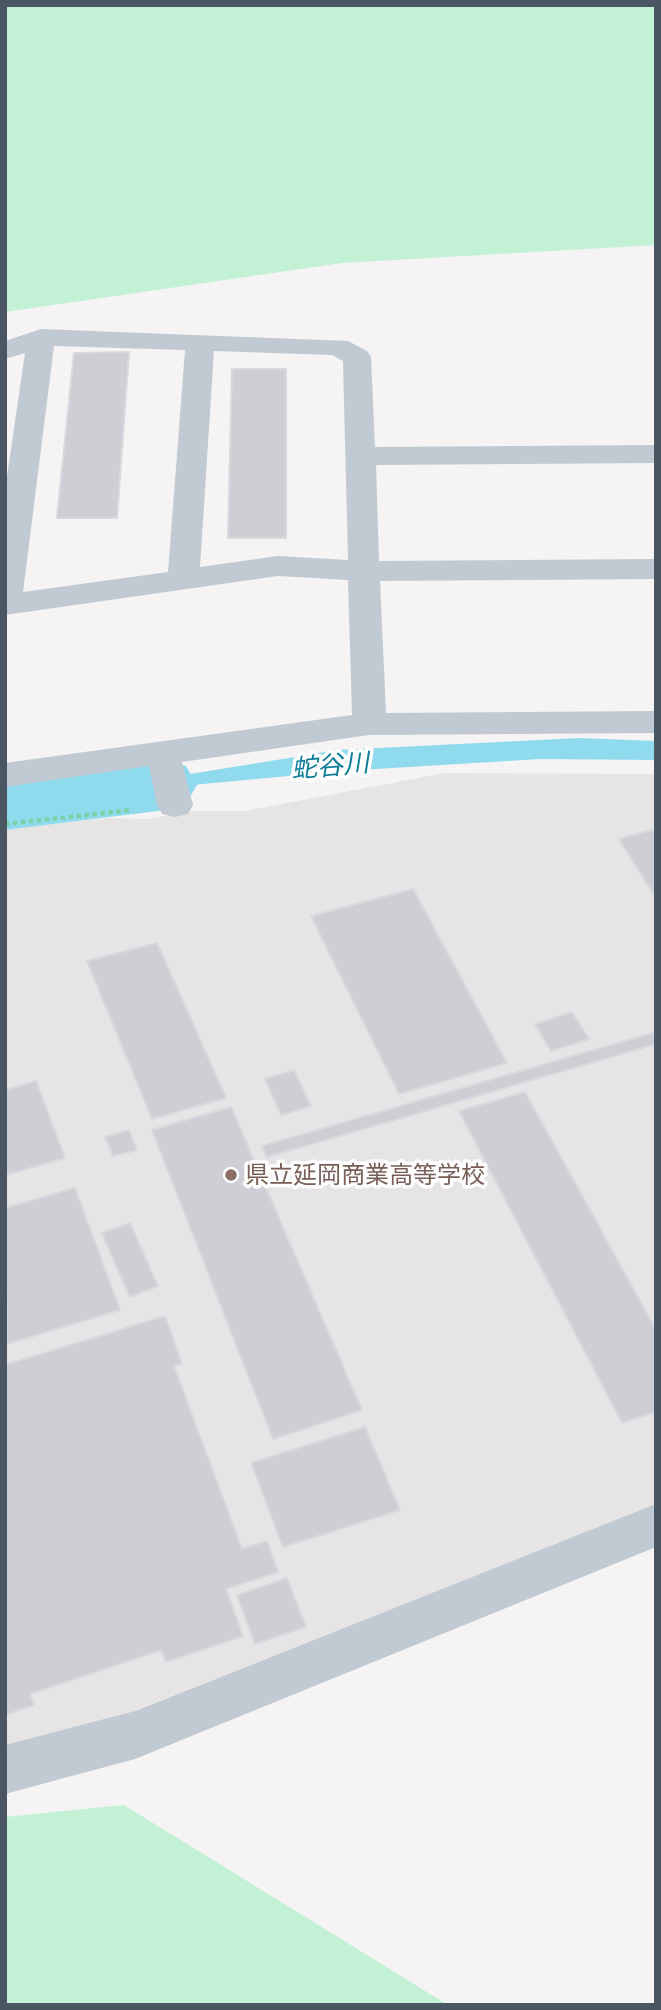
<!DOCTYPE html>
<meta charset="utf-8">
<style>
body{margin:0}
#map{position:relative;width:661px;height:2010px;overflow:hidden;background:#f5f3f3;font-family:"Exo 2",sans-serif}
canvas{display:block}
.frame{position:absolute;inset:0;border:7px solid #4a5661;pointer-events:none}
</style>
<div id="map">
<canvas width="661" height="2010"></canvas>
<div class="frame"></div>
</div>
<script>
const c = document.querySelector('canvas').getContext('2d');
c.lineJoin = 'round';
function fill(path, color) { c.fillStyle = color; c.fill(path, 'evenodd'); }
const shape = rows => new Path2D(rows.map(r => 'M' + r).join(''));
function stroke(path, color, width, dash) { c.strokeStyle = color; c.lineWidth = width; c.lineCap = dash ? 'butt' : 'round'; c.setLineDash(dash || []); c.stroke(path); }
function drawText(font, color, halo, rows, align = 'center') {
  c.font = font + ' "Exo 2","Noto Sans JP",sans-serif'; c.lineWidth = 7; c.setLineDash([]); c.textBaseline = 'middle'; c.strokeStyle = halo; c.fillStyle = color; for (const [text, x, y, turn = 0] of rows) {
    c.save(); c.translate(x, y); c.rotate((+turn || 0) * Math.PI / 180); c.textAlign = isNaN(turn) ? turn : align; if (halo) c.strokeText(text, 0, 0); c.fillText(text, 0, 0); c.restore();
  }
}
const education = shape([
 [445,773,656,774,656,1505,128,1713,5,1746,5,829,109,818,148,819,194,811,245,811]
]);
const green = shape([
 [5,5,656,5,656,245,342,263,5,312],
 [124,1805,448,2005,5,2005,5,1817]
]);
const water = shape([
 [579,738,656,741,656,760,541,759,342,771,203,784,5,810,5,804,338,750]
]);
const river = shape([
 [158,759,186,766,197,785,186,804,158,811,5,830,5,776,158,759]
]);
const building = shape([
 [129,352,117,518,57,518,74,353,129,352],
 [232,369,286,369,286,538,228,538,232,369],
 [656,829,656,898,619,839,656,829],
 [413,889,507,1063,399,1094,311,916,413,889],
 [157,943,226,1098,152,1119,87,961,157,943],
 [572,1012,589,1039,551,1051,535,1024,572,1012],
 [656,1032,656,1044,267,1157,262,1146,656,1032],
 [294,1070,311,1106,281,1115,265,1079,294,1070],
 [36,1081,65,1158,5,1175,5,1090,36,1081],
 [525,1092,656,1330,656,1412,622,1423,459,1111,525,1092],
 [231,1107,362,1410,273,1439,152,1130,231,1107],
 [129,1130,137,1150,113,1156,105,1137,129,1130],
 [75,1188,120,1310,7,1344,5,1208,75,1188],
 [130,1223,158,1286,130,1297,102,1233,130,1223],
 [165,1316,182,1364,174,1366,242,1549,267,1541,278,1572,226,1589,243,1636,166,1662,161,1650,30,1694,34,1705,5,1715,5,1365,165,1316],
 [365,1427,400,1510,283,1547,251,1463,365,1427],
 [287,1578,306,1627,255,1644,237,1595,287,1578]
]);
const path = shape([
 [5,824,132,810]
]);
const minor = shape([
 [41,329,348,341,367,351,371,357,375,447,656,445,656,463,376,465,379,561,656,559,656,579,380,581,386,713,656,711,656,733,369,735,182,762,193,805,188,814,175,817,162,814,157,805,149,766,5,787,5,763,352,715,348,580,278,576,5,615,5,490,25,353,5,359,5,341,41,329],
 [54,346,185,350,168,572,23,592,54,346],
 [214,351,332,355,343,361,348,560,278,556,200,567,214,351],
 [656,1504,656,1547,135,1759,5,1794,5,1745,135,1711,656,1504]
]);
const markers = [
 [231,1175,7,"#8d6e63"]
];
const educationNames = [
 ["県立延岡商業高等学校",245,1175]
];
const waterNames = [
 ["蛇谷川",330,766,-5]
];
fill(education, '#e6e4e5');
fill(green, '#c3f1d5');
fill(water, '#90daee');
fill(river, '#90daee');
fill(building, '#cdcfd5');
stroke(building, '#d7d9de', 2);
stroke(path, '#7ad0a6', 4.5, [4.5, 3.5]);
fill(minor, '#c1cad2');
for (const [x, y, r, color] of markers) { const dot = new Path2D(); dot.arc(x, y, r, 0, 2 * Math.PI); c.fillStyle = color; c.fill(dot); stroke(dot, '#fff', 2.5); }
drawText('24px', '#785e54', '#fff', educationNames, 'left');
drawText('italic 26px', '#0c7c9b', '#fff', waterNames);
</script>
